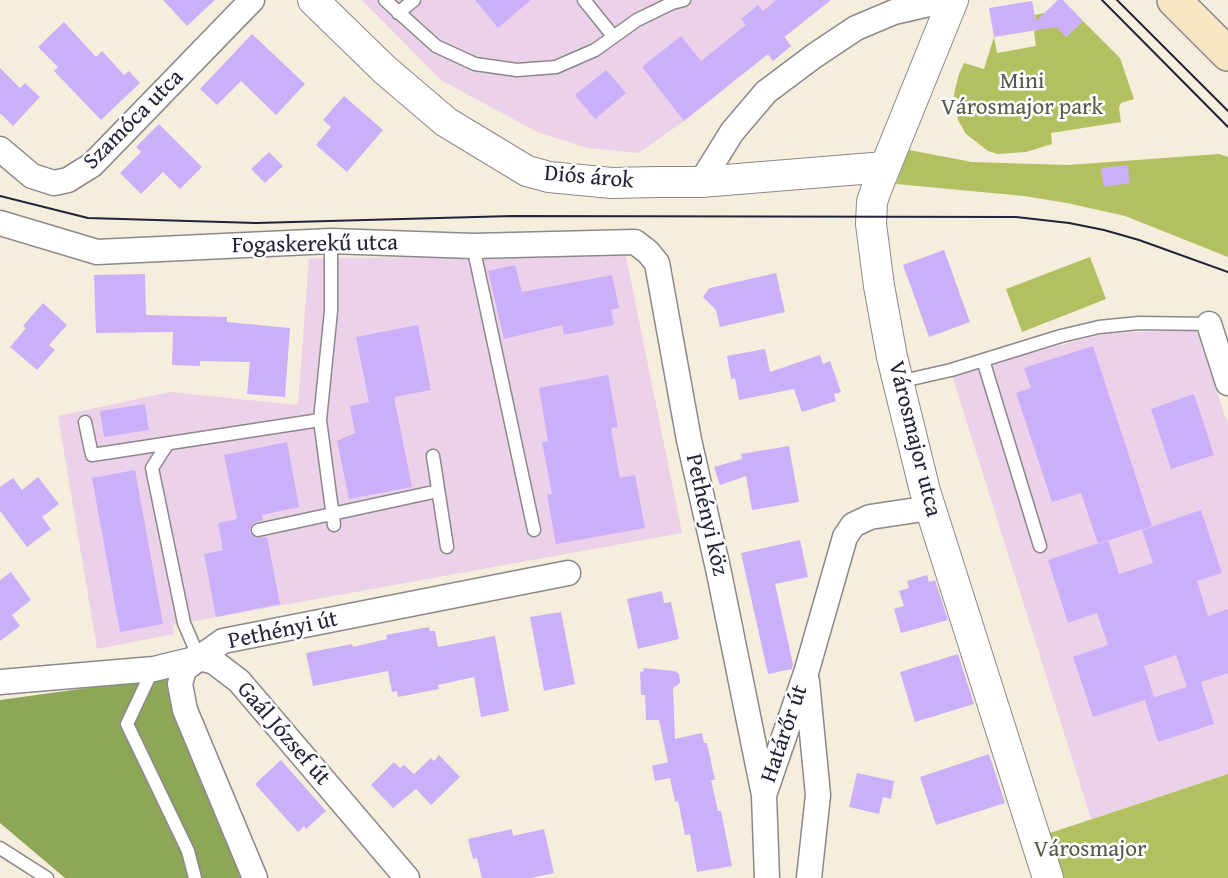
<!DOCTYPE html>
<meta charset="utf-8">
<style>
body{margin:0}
canvas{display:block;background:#f5eedc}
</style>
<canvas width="1228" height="878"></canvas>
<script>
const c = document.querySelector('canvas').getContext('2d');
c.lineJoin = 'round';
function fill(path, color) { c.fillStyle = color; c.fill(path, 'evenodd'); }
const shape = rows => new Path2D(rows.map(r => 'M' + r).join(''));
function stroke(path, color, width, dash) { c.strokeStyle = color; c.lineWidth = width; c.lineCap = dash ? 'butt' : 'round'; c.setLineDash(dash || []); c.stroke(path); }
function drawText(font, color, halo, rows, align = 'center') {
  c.font = font + ' "Gentium Book Plus",serif'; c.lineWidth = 5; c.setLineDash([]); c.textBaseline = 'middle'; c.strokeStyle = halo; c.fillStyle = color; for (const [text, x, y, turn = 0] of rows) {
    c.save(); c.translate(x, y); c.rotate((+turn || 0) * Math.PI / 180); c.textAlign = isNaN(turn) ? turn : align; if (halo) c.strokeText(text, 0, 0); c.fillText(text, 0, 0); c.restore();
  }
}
const built = shape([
 [362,0,831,0,785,37,791,46,773,61,767,54,684,121,639,153,588,148,537,132,441,80],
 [626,256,682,533,173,625,174,634,97,649,58,416,170,392,298,405,309,258],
 [1196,330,1228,425,1228,774,1091,819,952,375,1105,333]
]);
const green = shape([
 [1044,13,1066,37,1083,21,1120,58,1134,99,1121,103,1119,108,1121,122,1051,133,1052,144,1026,152,998,154,988,151,966,134,958,120,954,94,959,74,964,63,984,69,994,37,997,53,1036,46,1034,31,1037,30,1035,15],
 [909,150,972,162,1068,165,1219,154,1228,157,1228,257,1125,216,1067,203,1024,196,896,184],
 [1090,257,1106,299,1022,332,1006,289],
 [1228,774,1228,878,1061,878,1047,834]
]);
const forest = shape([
 [167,677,217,803,257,878,65,878,0,823,0,700]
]);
const building = shape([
 [163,0,215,0,187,26],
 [475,0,531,0,498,28],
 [776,0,831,0,784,37,791,46,773,61,768,54,684,121,642,67,681,36,701,61,746,25,741,19,758,5,763,11],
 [1058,0,1063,0,1083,21,1066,37,1056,27,994,37,989,8,1032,1,1036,21],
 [64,22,96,57,102,51,124,75,129,71,140,83,101,120,54,71,58,67,38,47],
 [252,34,305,84,276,115,241,81,217,105,200,89],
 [0,68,20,88,25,83,40,97,13,126,0,113],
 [606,70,626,93,595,119,575,95],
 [344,96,383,130,347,172,316,145,331,127,323,120],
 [159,124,202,167,180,189,163,172,141,194,120,173,141,152,136,147],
 [269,152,283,166,265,183,251,169],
 [1128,165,1130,183,1104,187,1101,168],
 [944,250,970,322,929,337,903,265],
 [515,265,522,292,612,275,619,308,611,310,614,325,564,335,562,325,504,339,488,271],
 [776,273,785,312,720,327,716,310,703,297,707,291,710,288],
 [145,274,146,315,227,317,227,322,290,328,285,397,247,394,250,362,200,361,200,366,172,365,173,332,96,333,94,275],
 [43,303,67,325,49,345,55,350,37,370,10,347,26,328,23,326],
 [418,325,431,390,394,397,412,487,349,499,337,441,355,433,350,406,369,402,356,337],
 [1093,346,1152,526,1098,544,1081,493,1052,502,1016,393,1031,388,1024,368],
 [765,349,770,372,820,355,823,364,830,361,841,392,834,394,836,401,802,412,794,389,739,400,735,378,731,379,727,356],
 [608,375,618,427,611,428,620,478,635,475,645,528,556,544,547,495,552,494,542,442,548,441,539,388],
 [1194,394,1214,455,1171,469,1151,409],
 [145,404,149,430,104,437,100,411],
 [287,442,299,507,262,515,263,520,253,523,249,531,255,538,267,537,280,604,216,617,204,554,223,550,218,523,237,519,224,455],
 [789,446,799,502,752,510,746,476,720,485,714,467,742,459,741,454],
 [135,470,163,624,120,632,92,478],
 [38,477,59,504,42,517,51,529,27,547,0,511,0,487,13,478,22,490],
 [1201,510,1222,573,1197,581,1208,616,1228,609,1228,673,1201,682,1214,724,1158,742,1145,700,1187,687,1176,655,1144,666,1154,697,1093,717,1073,657,1108,645,1097,613,1068,623,1048,560,1108,540,1119,574,1153,563,1142,530],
 [800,540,808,577,775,584,793,664,792,669,768,674,741,553],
 [11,572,31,600,12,615,20,626,0,641,0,580],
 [927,575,929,582,935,580,948,620,901,633,894,609,904,606,899,591,909,588,907,581],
 [662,591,664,603,671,602,679,639,638,649,627,599],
 [561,612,575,684,544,691,530,617],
 [429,627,430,631,435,631,438,647,495,636,509,711,481,717,474,677,438,685,439,689,398,697,397,691,392,692,388,671,313,686,306,653,352,644,353,647,387,639,386,635],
 [958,654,974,704,915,722,900,672],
 [643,668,675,671,679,674,680,683,673,688,675,739,702,733,704,743,707,743,715,780,711,780,718,811,721,811,732,866,697,872,690,834,685,835,678,801,675,802,670,778,655,781,652,766,668,762,659,720,646,720,645,695,641,695,640,672,644,671],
 [989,754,1005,803,936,825,920,777],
 [439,755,460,777,431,805,416,789,393,808,371,785,394,762,400,768,404,765,414,774,431,758,434,761],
 [281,760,326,811,306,829,304,826,298,832,255,784],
 [857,773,894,781,891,799,883,797,879,814,849,807],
 [512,829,513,836,544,829,554,873,531,878,482,878,477,858,473,859,468,839]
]);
const service = shape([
 [385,0,436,46,475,64,517,70,556,67,595,50,637,20,672,3,684,0],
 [584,0,613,36],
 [398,13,414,0],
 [331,241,331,311,320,420,334,525],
 [473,246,534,530],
 [983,360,1040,546],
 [898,382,951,370,1061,336,1099,327,1139,323,1209,324],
 [85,422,92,455,320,420],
 [168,443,152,468,184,623,199,658],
 [433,456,447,547],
 [258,530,438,491],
 [153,669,127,724,188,851,195,878],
 [0,848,47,878]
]);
const minor = shape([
 [0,149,32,176,54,183,68,180,79,173,92,165,252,0],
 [701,182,732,132,766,92,814,56,856,28,894,12,933,3,949,11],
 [0,223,97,252,331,241,473,246,635,242,648,252,657,263,689,440,719,573,764,795],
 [1209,324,1228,383],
 [199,658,214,662,239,681,407,878],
 [199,658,184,670,180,684,185,710,255,878],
 [807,681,818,795,809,878],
 [0,682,154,669,199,658,223,641,568,573],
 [767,878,764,795,806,673,845,537,853,525,870,517,930,508]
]);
const tertiary = shape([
 [313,0,385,70,446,122,527,171,549,177,612,183,657,182,701,182,885,167],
 [953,0,876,190,872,202,871,224,879,286,892,357,925,491,1048,878]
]);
const secondary = shape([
 [1174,0,1228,54]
]);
const tram = shape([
 [1102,0,1228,127],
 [1117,0,1228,111],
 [0,196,88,218,256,223,512,216,1016,217,1069,223,1104,230,1139,240,1228,272]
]);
const parkNames = [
 ["Mini",1022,82],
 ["Városmajor park",1022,108],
 ["Városmajor",1090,850]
];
const streetNames = [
 ["Szamóca utca",134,120,-45],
 ["Diós árok",589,178,5],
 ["Fogaskerekű utca",315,245,-1],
 ["Városmajor utca",914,439,76],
 ["Pethényi köz",706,515,77],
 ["Pethényi út",283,631,-12],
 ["Gaál József út",283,734,49],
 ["Határőr út",785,734,-71]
];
fill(built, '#ecd1ea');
fill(green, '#b3c061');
fill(forest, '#8ea657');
fill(building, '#cbb0f9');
stroke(service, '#8c888c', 15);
stroke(minor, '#8c888c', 27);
stroke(tertiary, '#8c888c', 32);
stroke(secondary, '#8c888c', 36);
stroke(service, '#fff', 12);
stroke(minor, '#fff', 24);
stroke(tertiary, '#fff', 30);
stroke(secondary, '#f9e7c3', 33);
stroke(tram, '#22223b', 2);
drawText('23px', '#555948', '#fff', parkNames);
drawText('23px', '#22223b', '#fff', streetNames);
</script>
